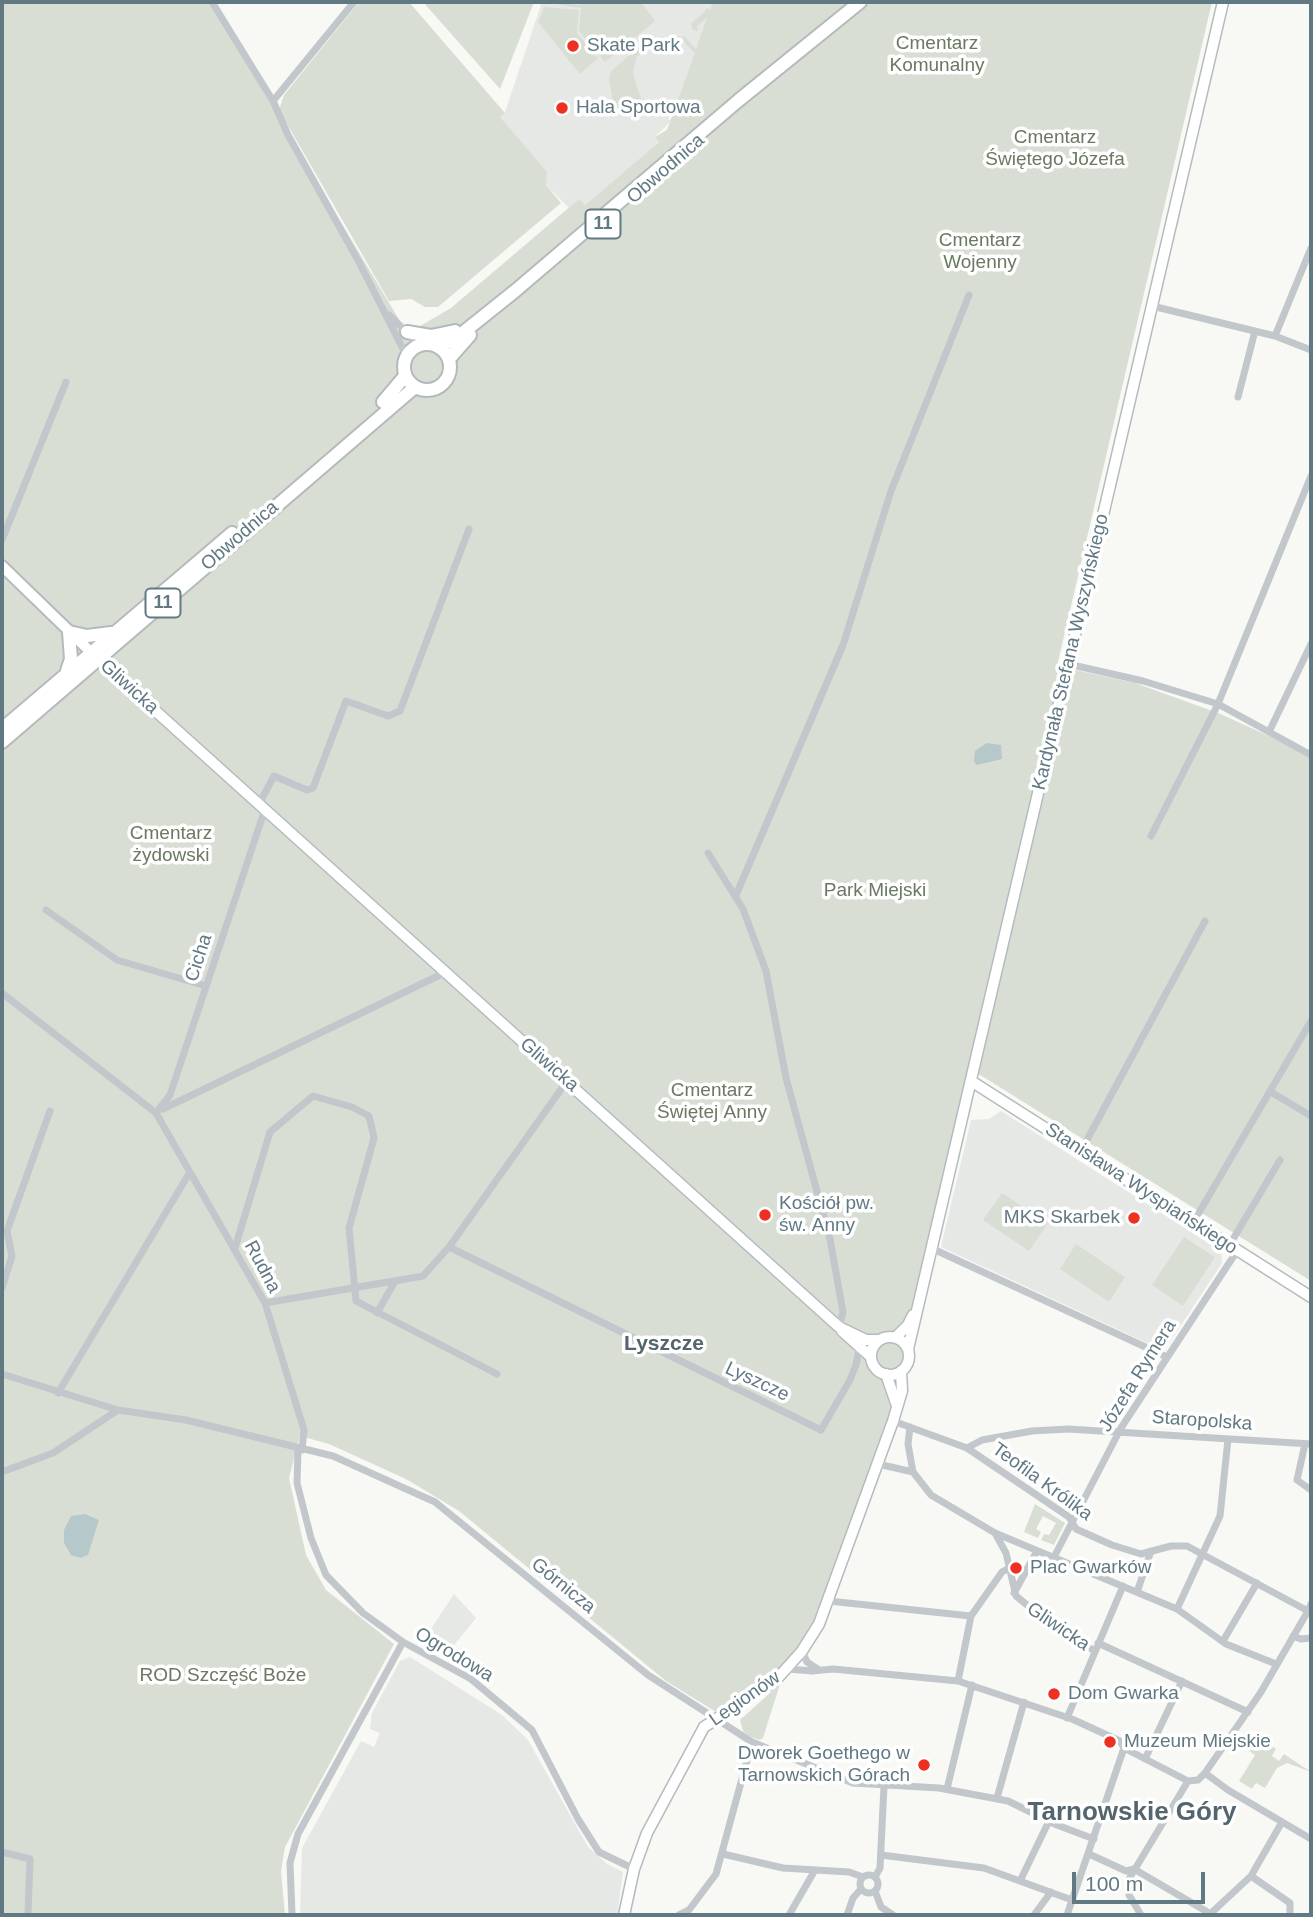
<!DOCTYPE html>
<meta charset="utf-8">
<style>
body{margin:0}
#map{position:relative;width:1313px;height:1917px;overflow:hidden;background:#f8f8f5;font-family:Helvetica,sans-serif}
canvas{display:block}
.frame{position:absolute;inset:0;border:4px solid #617982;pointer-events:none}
.scale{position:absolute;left:1072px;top:1872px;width:133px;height:32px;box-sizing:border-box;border:4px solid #617982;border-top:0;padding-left:9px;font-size:21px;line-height:24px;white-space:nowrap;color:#617982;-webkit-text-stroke:5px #fff;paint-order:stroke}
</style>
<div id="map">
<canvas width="1313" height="1917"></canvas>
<div class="frame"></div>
<div class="scale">100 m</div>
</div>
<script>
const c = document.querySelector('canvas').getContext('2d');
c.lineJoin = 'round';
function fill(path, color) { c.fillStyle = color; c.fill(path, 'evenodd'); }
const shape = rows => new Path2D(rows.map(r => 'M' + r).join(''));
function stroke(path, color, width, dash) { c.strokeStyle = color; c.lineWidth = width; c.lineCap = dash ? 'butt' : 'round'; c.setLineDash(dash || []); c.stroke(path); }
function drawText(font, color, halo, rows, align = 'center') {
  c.font = font + ' Helvetica,sans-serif'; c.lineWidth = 7; c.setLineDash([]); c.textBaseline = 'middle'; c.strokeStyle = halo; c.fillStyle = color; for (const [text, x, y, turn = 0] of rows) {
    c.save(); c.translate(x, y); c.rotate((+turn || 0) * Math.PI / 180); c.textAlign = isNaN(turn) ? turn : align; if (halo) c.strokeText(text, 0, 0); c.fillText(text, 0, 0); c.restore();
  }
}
const built = shape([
 [542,2,810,2,672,114,668,118,671,121,655,137,659,142,584,206,579,199,569,208,546,185,500,117,505,112],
 [1001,1111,1221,1251,1222,1263,1166,1348,1162,1350,941,1247,971,1120,989,1119],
 [454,1594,476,1618,446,1655,423,1641],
 [410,1657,502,1715,528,1740,588,1847,607,1864,623,1872,617,1915,300,1915,302,1848,361,1741,374,1747,380,1733,370,1729,372,1713,400,1661]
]);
const green = shape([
 [2,2,216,2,322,191,418,351,431,350,440,357,651,173,464,323,448,331,415,329,451,308,579,199,585,205,659,142,655,137,667,130,695,53,683,41,668,52,663,46,679,36,685,37,696,49,707,18,697,26,698,31,693,30,691,24,708,8,710,10,713,2,1212,2,1057,666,1135,683,1218,713,1311,755,1311,1281,977,1073,896,1423,838,1588,818,1638,782,1680,729,1720,666,1681,459,1511,406,1479,329,1444,300,1436,289,1478,306,1555,326,1590,394,1644,285,1847,281,1871,285,1915,2,1915],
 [359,2,409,2,505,113,500,117,547,172,546,185,561,203,438,307,425,307,411,299,389,301,279,110,284,95],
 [423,2,534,2,500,89],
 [543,2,580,5,582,2,641,2,655,21,605,62,579,31,581,8],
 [544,7,579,10,577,33,598,58,580,74,538,22],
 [652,36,655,41,636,58,633,74,644,108,639,103,615,115,609,79,611,71],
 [1002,1193,1048,1223,1029,1251,983,1220],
 [1184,1237,1215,1257,1183,1306,1152,1285],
 [1076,1244,1125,1277,1109,1302,1060,1269],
 [1035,1504,1065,1523,1054,1545,1041,1540,1044,1534,1049,1535,1056,1523,1043,1516,1036,1529,1041,1532,1038,1538,1024,1532],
 [780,1684,763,1738,759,1740,749,1736,743,1731,740,1720],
 [1246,1730,1276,1749,1272,1756,1279,1761,1284,1754,1311,1772,1287,1763,1277,1768,1265,1788,1256,1783,1252,1789,1239,1781,1255,1755,1237,1743]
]);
const water = shape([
 [987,743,1001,745,1002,759,977,765,974,762,975,751],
 [85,1514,99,1520,88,1555,81,1558,71,1555,64,1543,64,1530,71,1516]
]);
const street = shape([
 [212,2,273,101,288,135,359,262,406,355],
 [273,101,354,2],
 [1152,306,1275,336,1311,350],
 [389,315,420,345],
 [1275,336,1311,248],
 [1238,397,1255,331],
 [2,540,66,382],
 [1068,664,1143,681,1218,704,1311,755],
 [1269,732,1311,644],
 [259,804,274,776,307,790,313,788,346,701,388,716,400,711,469,529],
 [1151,836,1218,704,1311,476],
 [708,853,743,909,766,971,786,1078,830,1239,843,1312,839,1327],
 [736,895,843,645,891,491,969,295],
 [46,910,117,960,206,986],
 [2,993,156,1113,265,1303,304,1430,302,1450],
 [1271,1092,1311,1116],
 [163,1109,444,973],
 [156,1113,170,1095,265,809],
 [1081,1151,1205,921],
 [1193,1223,1311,1021],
 [1229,1246,1280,1160],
 [449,1247,821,1430,850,1380,856,1365,859,1349],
 [235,1248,270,1132,313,1096,352,1107,369,1116,374,1138,349,1228,356,1301,497,1374],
 [931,1248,1167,1357],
 [2,1288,12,1256,7,1231,50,1111],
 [265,1303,423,1276,449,1247,567,1081],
 [377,1313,394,1283],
 [2,1374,118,1410,186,1420,333,1456,435,1502,648,1675,752,1742,853,1783,939,1788,1008,1801,1057,1825,1094,1839],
 [58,1393,190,1172],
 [893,1421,967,1448,1069,1517,1076,1529,1112,1545,1141,1554,1171,1546,1187,1546,1308,1611,1311,1604],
 [910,1427,908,1444,913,1472,931,1495,995,1533,1177,1609,1226,1644,1276,1664],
 [1305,1444,1297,1480,1311,1490],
 [967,1448,982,1440,1032,1431,1068,1429,1311,1444],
 [298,1449,297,1483,311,1538,326,1575,363,1613,403,1642,471,1679,532,1730,578,1819,599,1852,634,1869],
 [878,1464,913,1472],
 [2,1472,53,1453,118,1410],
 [995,1533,1006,1553,1016,1596,1059,1631,1095,1651],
 [1053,1559,1121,1428,1237,1251],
 [1137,1592,1151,1551],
 [1014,1593,1037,1551],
 [829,1601,971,1616],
 [1177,1609,1220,1516,1228,1439],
 [1293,1636,1301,1639,1311,1638],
 [1223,1641,1257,1583],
 [1098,1643,1248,1712],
 [802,1651,807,1662,819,1670],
 [788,1669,812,1671,833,1669,958,1681,1072,1719,1120,1741,1124,1748],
 [958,1681,971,1616,1002,1572,1009,1568],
 [1067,1718,1123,1586],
 [1124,1748,1188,1781],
 [1145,1759,1182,1681],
 [1205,1773,1228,1790,1311,1839],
 [1188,1781,1198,1780,1205,1773,1261,1692,1308,1611,1311,1613],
 [947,1789,972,1685],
 [997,1798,1024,1702],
 [2,1852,30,1859,28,1915],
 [723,1854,783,1868,849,1872,863,1877],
 [1089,1854,1126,1871,1134,1869],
 [881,1855,984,1868,1072,1900],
 [1134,1869,1211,1914],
 '860 1884a9 9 0 1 1 18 0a9 9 0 1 1-18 0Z',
 [1251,1876,1290,1903,1290,1915],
 [875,1877,880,1868,884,1786],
 [1020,1881,1049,1821],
 [875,1891,881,1907,893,1915],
 [292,1915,290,1863,298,1834,403,1642],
 [679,1915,689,1910,716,1874,752,1742],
 [789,1915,815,1870],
 [847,1915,853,1898,861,1889],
 [1034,1915,1051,1892],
 [1067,1915,1124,1748],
 [1141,1915,1129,1895,1129,1879,1188,1781],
 [1209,1915,1251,1876,1282,1822]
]);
const secondary = shape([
 [99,660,839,1327,866,1340,877,1340],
 [971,1081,1311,1297],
 [842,1331,870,1356],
 [896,1337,908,1325,913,1315],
 '871 1356a19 19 0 1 1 38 0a19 19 0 1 1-38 0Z',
 [908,1349,1223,2],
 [886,1374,896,1403],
 [624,1915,634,1869,647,1833,704,1727,776,1680,802,1651,819,1624,893,1421,902,1391,901,1371]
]);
const primary = shape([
 [2,566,97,658]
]);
const highway = shape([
 [407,332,431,336,455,331],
 '404 367a23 23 0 1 1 46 0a23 23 0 1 1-46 0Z',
 [438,347,455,339,515,291,739,100,860,2],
 [449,359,470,335],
 [383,402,405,376],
 [67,671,71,659,69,632,87,636,111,633],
 [2,729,232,533],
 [2,742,415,387]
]);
const markers = [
 [573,46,7,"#ed3020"],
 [562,108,7,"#ed3020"],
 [765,1215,7,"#ed3020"],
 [1134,1218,7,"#ed3020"],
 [1016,1568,7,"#ed3020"],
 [1054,1694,7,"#ed3020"],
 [1110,1742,7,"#ed3020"],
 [924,1765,7,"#ed3020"]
];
const shields = [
 [603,224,35],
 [163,603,35]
];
const shieldNames = [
 ["11",603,224],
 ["11",163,603]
];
const parkNames = [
 ["Cmentarz",937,44],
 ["Komunalny",937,66],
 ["Cmentarz",1055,138],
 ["Świętego Józefa",1055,160],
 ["Cmentarz",980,241],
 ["Wojenny",980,263],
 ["Cmentarz",171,834],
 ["żydowski",171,856],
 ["Park Miejski",875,891],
 ["Cmentarz",712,1091],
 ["Świętej Anny",712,1113],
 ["ROD Szczęść Boże",223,1676]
];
const poiNames = [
 ["Skate Park",587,46],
 ["Hala Sportowa",576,108],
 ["Kościół pw.",779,1204],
 ["św. Anny",779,1226],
 ["MKS Skarbek",1120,1218,"right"],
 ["Plac Gwarków",1030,1568],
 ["Dom Gwarka",1068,1694],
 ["Muzeum Miejskie",1124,1742],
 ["Dworek Goethego w",910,1754,"right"],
 ["Tarnowskich Górach",910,1776,"right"]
];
const streetNames = [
 ["Obwodnica",666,169,-41],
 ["Obwodnica",240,536,-41],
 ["Kardynała Stefana Wyszyńskiego",1071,652,-77],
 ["Gliwicka",129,687,42],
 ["Cicha",199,958,-72],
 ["Gliwicka",549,1065,41],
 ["Stanisława Wyspiańskiego",1141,1189,33],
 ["Rudna",262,1267,62],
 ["Józefa Rymera",1138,1376,-58],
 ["Lyszcze",757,1382,25],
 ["Staropolska",1202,1421,4],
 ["Teofila Królika",1042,1482,36],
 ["Górnicza",563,1586,39],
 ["Gliwicka",1058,1627,34],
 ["Ogrodowa",454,1655,31],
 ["Legionów",745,1699,-35]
];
const neighbourhoodNames = [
 ["Lyszcze",664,1344]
];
const districtNames = [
 ["Tarnowskie Góry",1132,1813]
];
fill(built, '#e6e8e6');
fill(green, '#d9ded4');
fill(water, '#b7c8ca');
stroke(secondary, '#b3bbbf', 13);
stroke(primary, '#b4bbbe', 14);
stroke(highway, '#b4babc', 16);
stroke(street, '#c1c7ca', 7);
stroke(secondary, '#fff', 10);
stroke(primary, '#fff', 10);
stroke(highway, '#fff', 12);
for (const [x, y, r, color] of markers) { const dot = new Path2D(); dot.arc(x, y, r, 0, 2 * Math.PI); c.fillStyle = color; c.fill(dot); stroke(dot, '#fff', 2.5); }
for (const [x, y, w] of shields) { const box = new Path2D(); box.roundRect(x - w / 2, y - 14.5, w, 29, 5); c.fillStyle = '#fff'; c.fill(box); stroke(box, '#617982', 2); }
drawText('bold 18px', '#617982', null, shieldNames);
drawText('19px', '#697a61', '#fff', parkNames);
drawText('19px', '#617982', '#fff', poiNames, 'left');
drawText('19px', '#617982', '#fff', streetNames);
drawText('bold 21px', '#54656d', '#fff', neighbourhoodNames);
drawText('bold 26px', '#54656d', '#fff', districtNames);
</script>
